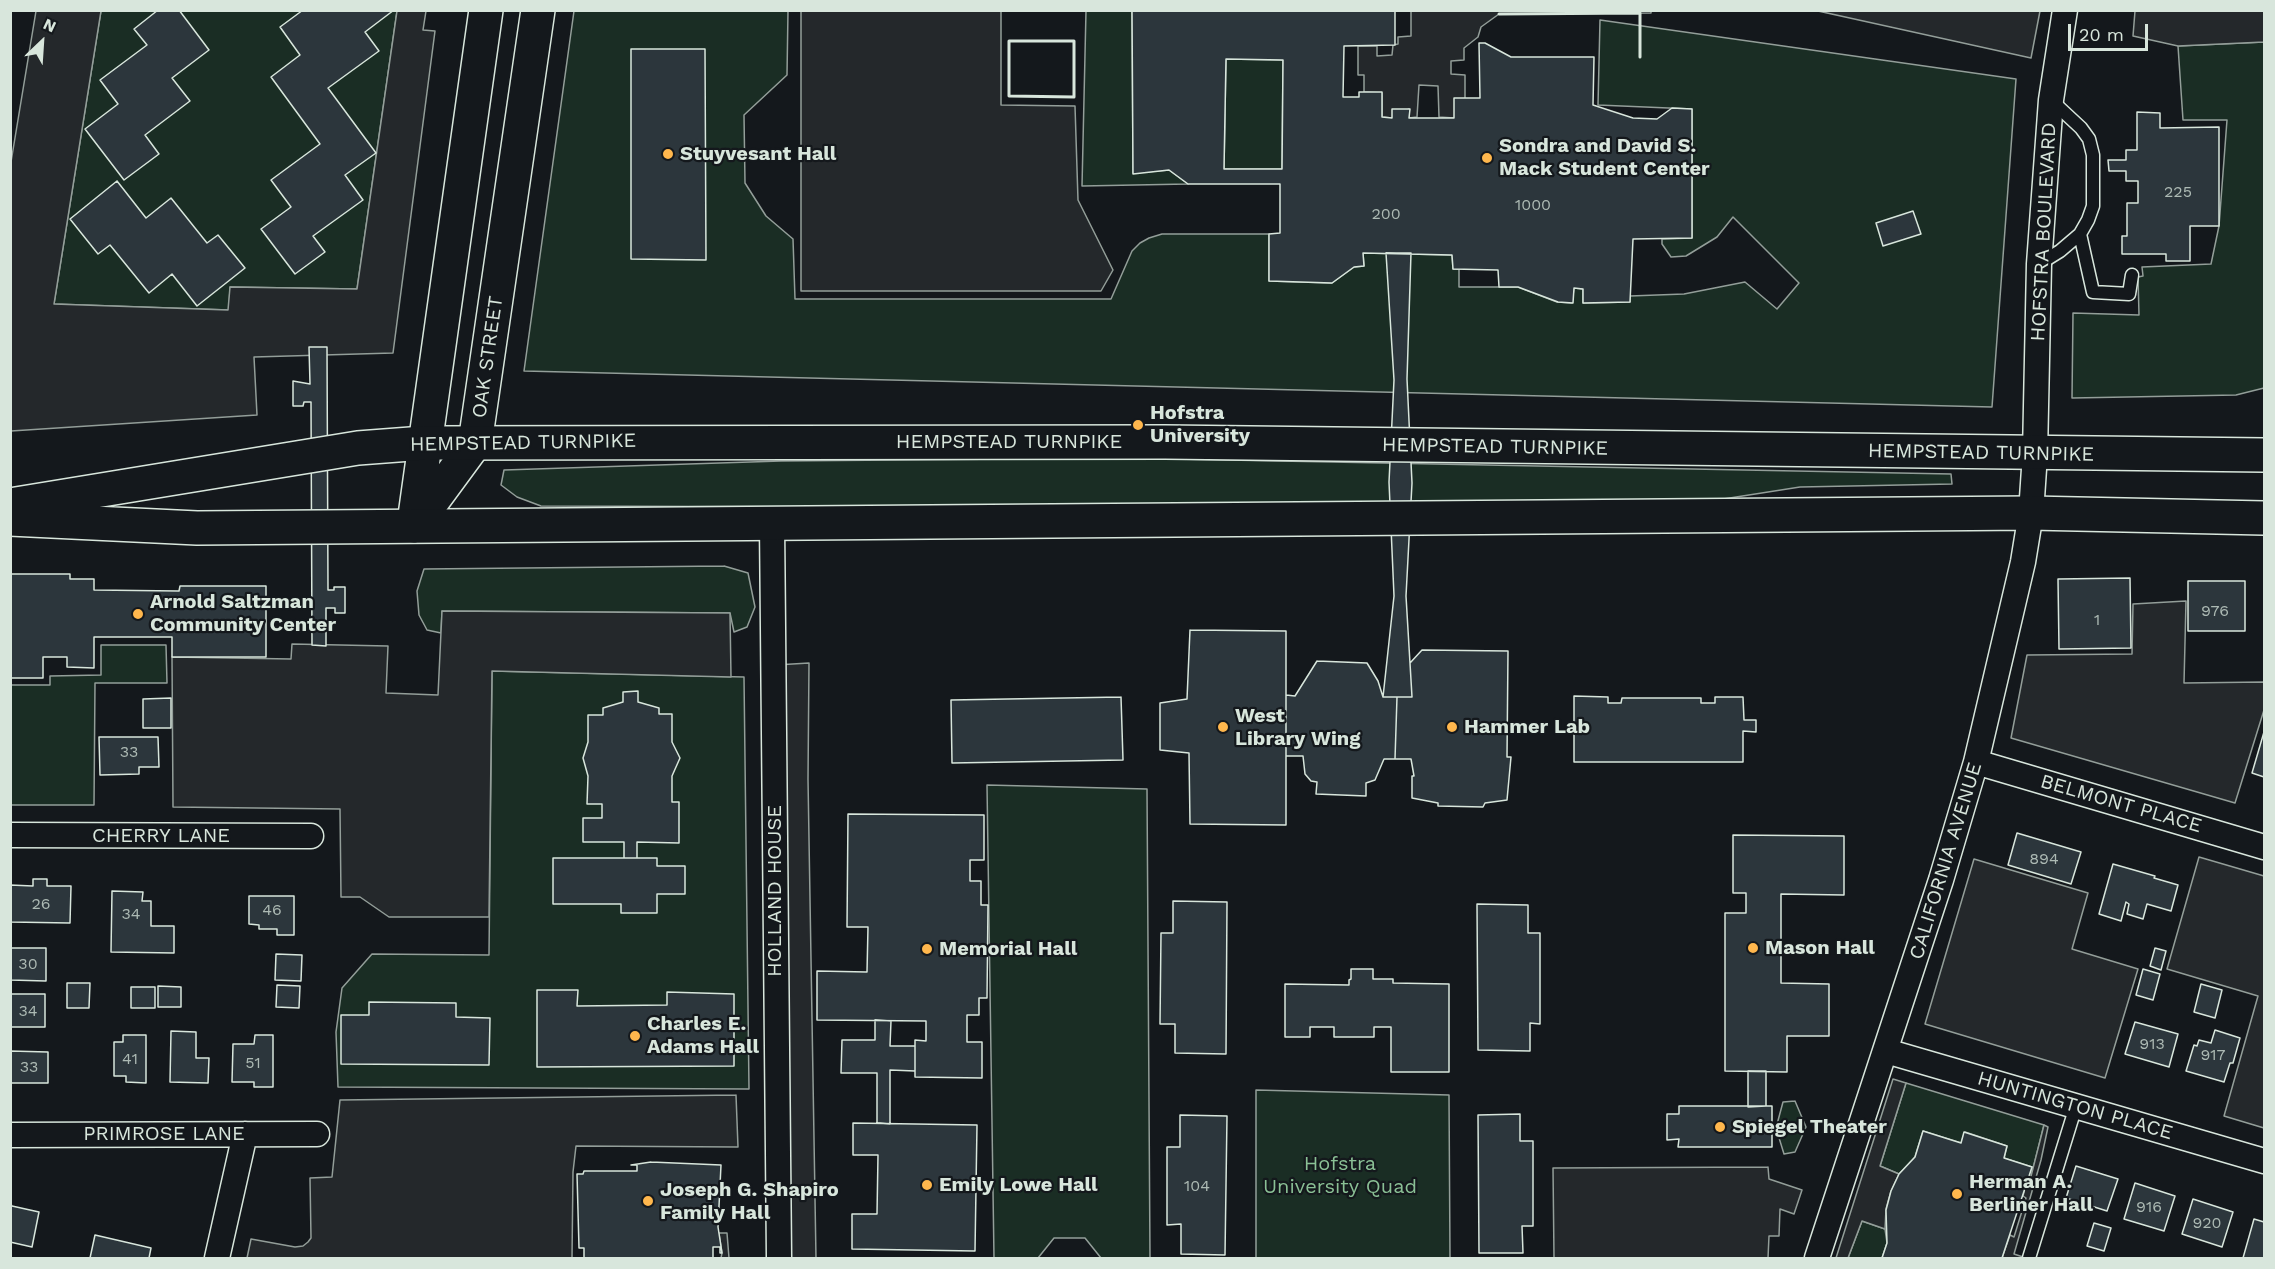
<!DOCTYPE html>
<style>
body{margin:0}
#map{position:relative;width:2275px;height:1269px;overflow:hidden;background:#14181c;font-family:"Work Sans",sans-serif}
canvas{display:block}
.frame{position:absolute;inset:0;border:12px solid #d8e6dc;pointer-events:none}
.north{position:absolute;left:12px;top:12px;width:60px;height:60px;-webkit-text-stroke:4px #14181c;paint-order:stroke;rotate:25deg;font-size:16px;font-weight:700;line-height:24px;text-align:center;color:#d8e6dc}
.north::after{content:'';display:block;margin:auto;width:21px;height:27px;background:#d8e6dc;clip-path:polygon(50% 0,100% 100%,50% 72%,0 100%)}
.scale{position:absolute;left:2068px;top:24px;width:80px;height:27px;box-sizing:border-box;border:3px solid #d8e6dc;border-top:0;padding-left:8px;font-size:18px;line-height:21px;white-space:nowrap;color:#d8e6dc;-webkit-text-stroke:4px #14181c;paint-order:stroke}
</style>
<div id="map">
<canvas width="2275" height="1269"></canvas>
<div class="frame"></div>
<div class="north">N</div>
<div class="scale">20 m</div>
</div>
<script>
const c = document.querySelector('canvas').getContext('2d');
c.lineJoin = 'round';
function fill(path, color) { c.fillStyle = color; c.fill(path, 'evenodd'); }
const shape = rows => new Path2D(rows.map(r => 'M' + r).join(''));
function stroke(path, color, width, dash) { c.strokeStyle = color; c.lineWidth = width; c.lineCap = dash ? 'butt' : 'round'; c.setLineDash(dash || []); c.stroke(path); }
function drawText(font, color, halo, rows, align = 'center') {
  c.font = font + ' "Work Sans",sans-serif'; c.lineWidth = 4.5; c.setLineDash([]); c.textBaseline = 'middle'; c.strokeStyle = halo; c.fillStyle = color; for (const [text, x, y, turn = 0] of rows) {
    c.save(); c.translate(x, y); c.rotate((+turn || 0) * Math.PI / 180); c.textAlign = isNaN(turn) ? turn : align; if (halo) c.strokeText(text, 0, 0); c.fillText(text, 0, 0); c.restore();
  }
}
const green = shape([
 [101,11,397,11,357,289,230,287,229,310,54,304,101,11],
 [574,11,788,11,787,75,744,115,745,183,766,216,793,239,795,299,1111,299,1132,251,1140,243,1149,238,1162,234,1269,234,1269,281,1332,283,1354,267,1364,266,1363,253,1452,255,1453,269,1459,269,1459,287,1518,287,1557,302,1572,303,1574,288,1583,289,1583,303,1630,302,1630,296,1684,294,1745,282,1777,309,1799,283,1733,217,1717,237,1686,256,1671,257,1662,244,1662,239,1692,238,1692,109,1598,105,1600,20,2016,79,1992,407,524,371,574,11],
 [1086,11,1132,11,1133,173,1169,170,1188,184,1082,186,1086,11],
 [2264,42,2264,388,2236,395,2072,398,2073,313,2139,315,2138,277,2143,276,2142,267,2211,264,2219,226,2227,120,2183,120,2178,46,2264,42],
 [1226,59,1283,60,1282,169,1224,169,1226,59],
 [1124,458,1951,474,1952,484,1800,487,1685,505,1567,509,541,506,517,497,501,485,504,470,781,461,1124,458],
 [724,566,748,573,755,607,747,627,734,632,730,613,442,611,441,633,427,630,419,615,417,591,424,569,724,566],
 [101,645,166,645,167,683,95,683,94,805,11,805,11,685,50,685,50,676,101,675,101,645],
 [492,671,744,677,749,1089,338,1087,336,1032,342,988,372,954,489,955,492,671],
 [987,785,1147,789,1150,1258,1101,1258,1085,1238,1054,1238,1038,1258,994,1258,987,785],
 [1906,1083,2044,1125,2028,1189,2025,1187,2032,1167,2004,1158,2007,1146,1965,1132,1961,1143,1923,1131,1915,1157,1899,1174,1880,1166,1906,1083],
 [1256,1090,1449,1095,1450,1258,1256,1258,1256,1090],
 [1795,1101,1806,1127,1795,1152,1784,1154,1776,1128,1783,1102,1795,1101],
 [1862,1221,1885,1229,1887,1243,1882,1258,1848,1258,1862,1221]
]);
const parking = shape([
 [36,11,101,11,54,304,228,310,230,287,357,289,397,11,426,11,423,30,435,31,393,353,254,357,257,415,11,431,11,162,36,11],
 [801,11,1001,11,1001,105,1075,106,1078,200,1113,270,1101,291,801,291,801,11],
 [1411,11,1651,11,1651,13,1499,14,1481,27,1478,37,1464,48,1464,60,1451,61,1451,74,1465,75,1465,98,1454,118,1439,117,1438,86,1419,85,1417,117,1409,118,1409,109,1392,118,1382,117,1382,93,1364,92,1364,75,1358,75,1358,46,1377,46,1377,56,1392,55,1393,45,1398,44,1398,37,1411,36,1411,11],
 [1818,11,2040,11,2031,58,1818,11],
 [2135,11,2264,11,2264,42,2178,46,2133,36,2135,11],
 [2186,601,2184,683,2264,682,2264,710,2235,803,2011,738,2027,655,2132,654,2133,604,2186,601],
 [442,611,730,613,731,677,492,671,489,917,389,917,360,897,341,897,340,809,173,807,172,657,291,659,292,644,388,646,386,693,438,695,442,611],
 [809,663,808,779,816,1258,778,1258,776,665,809,663],
 [2199,857,2264,876,2264,1128,2224,1116,2258,996,2167,969,2199,857],
 [1974,859,2088,893,2072,949,2138,969,2105,1078,1925,1024,1974,859],
 [1893,1079,1906,1083,1880,1166,1899,1174,1891,1191,1886,1209,1885,1229,1862,1221,1848,1258,1836,1258,1893,1079],
 [736,1095,738,1147,576,1146,573,1172,572,1258,247,1258,251,1239,295,1247,303,1246,308,1242,311,1238,310,1178,332,1177,340,1100,736,1095],
 [2044,1125,2048,1127,2041,1160,2014,1254,2026,1258,2002,1258,2010,1235,2014,1237,2026,1198,2023,1196,2025,1187,2028,1188,2044,1125],
 [1768,1167,1769,1179,1802,1190,1794,1214,1780,1209,1779,1236,1769,1236,1768,1258,1554,1258,1553,1168,1768,1167],
 [719,1233,727,1233,729,1258,721,1258,722,1253,719,1233]
]);
const building = shape([
 [158,10,179,10,209,50,172,78,190,101,145,135,159,154,124,180,85,129,118,104,100,80,147,45,134,29,158,10],
 [303,10,394,10,365,32,379,51,328,88,376,153,345,175,363,200,313,236,325,252,295,274,261,229,291,207,271,180,320,144,271,77,300,55,280,27,303,10],
 [1132,10,1395,10,1395,45,1344,46,1343,97,1359,97,1359,92,1382,92,1382,117,1392,118,1392,109,1410,109,1409,118,1454,118,1454,98,1480,98,1479,43,1485,43,1511,57,1594,57,1593,105,1633,118,1657,119,1672,108,1692,109,1692,238,1633,239,1630,302,1583,303,1583,289,1574,288,1573,303,1558,302,1518,287,1499,287,1498,270,1453,269,1452,255,1363,253,1364,266,1354,267,1332,283,1269,281,1269,234,1280,233,1280,184,1188,184,1169,170,1133,174,1132,10],
 [1226,59,1283,60,1282,169,1224,169,1226,59],
 [631,49,705,49,706,260,631,259,631,49],
 [2137,112,2160,113,2160,128,2219,127,2219,226,2190,226,2190,261,2166,261,2166,254,2122,254,2122,236,2127,236,2127,203,2138,203,2138,181,2126,181,2126,171,2109,171,2108,160,2126,160,2126,150,2137,150,2137,112],
 [117,181,146,218,171,198,207,243,218,235,245,268,197,306,172,274,149,293,110,245,98,254,70,219,117,181],
 [1913,211,1921,234,1883,246,1876,223,1913,211],
 [1386,253,1411,253,1407,379,1412,483,1406,596,1412,697,1383,697,1394,596,1389,482,1394,380,1386,253],
 [309,347,327,347,328,590,334,590,334,587,345,587,345,613,335,613,335,608,326,608,326,646,312,645,311,402,304,402,303,406,293,406,293,381,310,384,309,347],
 [10,574,70,574,70,579,94,579,94,590,179,591,180,586,266,586,266,657,172,657,172,637,94,637,94,668,67,667,67,657,43,657,43,678,10,678,10,574],
 [2130,578,2131,648,2059,649,2058,579,2130,578],
 [2188,581,2245,581,2245,631,2188,631,2188,581],
 [1190,630,1286,631,1286,825,1190,824,1189,753,1160,750,1160,703,1187,699,1190,630],
 [1422,650,1508,651,1507,757,1511,757,1507,800,1485,803,1483,807,1438,806,1438,803,1412,798,1412,776,1414,776,1411,759,1395,759,1397,697,1412,697,1410,663,1422,650],
 [1317,661,1367,663,1378,681,1383,697,1397,697,1395,759,1384,759,1375,780,1366,783,1366,796,1316,794,1317,782,1311,781,1305,774,1303,756,1286,756,1286,695,1295,696,1317,661],
 [638,691,638,702,659,708,659,714,672,714,672,742,680,758,672,776,672,802,679,802,679,843,637,842,637,858,624,858,624,842,583,842,583,818,602,818,602,804,587,804,588,776,583,758,588,742,588,715,603,715,603,708,623,702,623,692,638,691],
 [1574,696,1608,697,1608,703,1621,703,1622,698,1701,698,1701,703,1715,703,1715,697,1743,697,1744,720,1756,720,1756,732,1743,731,1743,762,1574,762,1574,696],
 [1121,697,1123,760,952,763,951,700,1121,697],
 [171,698,171,728,143,728,143,699,171,698],
 [2264,732,2264,777,2252,773,2264,732],
 [99,737,158,737,159,767,139,767,139,774,100,775,99,737],
 [848,814,984,815,984,860,970,860,970,881,981,881,981,905,988,905,987,998,979,998,979,1015,967,1015,967,1042,982,1042,982,1078,915,1077,915,1040,926,1041,926,1021,817,1020,817,971,867,972,868,927,847,927,848,814],
 [2017,833,2081,852,2071,884,2008,865,2017,833],
 [1733,835,1844,836,1844,895,1781,894,1781,983,1829,984,1829,1036,1787,1036,1787,1072,1725,1071,1725,913,1746,913,1746,893,1733,893,1733,835],
 [553,858,657,858,657,866,685,866,685,894,657,894,657,913,621,913,621,904,553,904,553,858],
 [2113,864,2155,876,2154,878,2178,885,2171,911,2147,904,2143,919,2127,914,2129,904,2126,902,2121,921,2099,914,2113,864],
 [33,879,47,879,47,886,71,886,70,923,10,922,10,885,33,886,33,879],
 [112,891,143,892,142,901,151,901,151,926,174,926,174,953,111,952,112,891],
 [249,896,294,896,294,935,277,935,277,929,259,929,259,925,249,924,249,896],
 [1173,901,1227,902,1226,1054,1175,1053,1175,1024,1160,1024,1161,933,1173,933,1173,901],
 [1477,904,1528,905,1528,933,1540,933,1540,1024,1530,1023,1530,1051,1478,1050,1477,904],
 [10,948,46,948,46,981,10,980,10,948],
 [2155,948,2166,951,2161,970,2150,966,2155,948],
 [276,954,302,955,301,981,275,980,276,954],
 [1351,969,1373,969,1373,979,1393,979,1393,983,1449,984,1449,1072,1391,1072,1391,1027,1374,1027,1374,1037,1334,1037,1334,1027,1310,1027,1310,1037,1285,1037,1285,984,1349,985,1349,980,1351,979,1351,969],
 [2143,969,2160,974,2153,1000,2136,995,2143,969],
 [67,983,90,983,89,1008,67,1008,67,983],
 [2201,984,2222,990,2215,1018,2194,1012,2201,984],
 [277,985,300,986,299,1008,276,1007,277,985],
 [158,986,181,987,181,1007,158,1007,158,986],
 [131,987,155,987,155,1008,131,1008,131,987],
 [537,990,578,990,577,1006,667,1005,667,992,734,994,734,1066,537,1067,537,990],
 [10,994,45,994,45,1027,10,1027,10,994],
 [369,1002,456,1003,456,1017,490,1018,489,1065,341,1064,341,1015,369,1015,369,1002],
 [875,1020,891,1021,890,1046,915,1046,915,1071,890,1070,890,1124,877,1123,877,1073,841,1073,842,1040,875,1040,875,1020],
 [2135,1022,2178,1034,2169,1067,2125,1054,2135,1022],
 [2215,1030,2240,1038,2233,1063,2230,1063,2224,1082,2186,1071,2194,1045,2197,1046,2199,1040,2211,1043,2215,1030],
 [171,1031,196,1032,196,1058,209,1058,208,1083,170,1082,171,1031],
 [123,1035,146,1035,146,1083,126,1082,126,1076,114,1076,114,1042,123,1042,123,1035],
 [255,1035,273,1035,273,1087,254,1087,254,1082,232,1082,233,1044,254,1044,255,1035],
 [10,1051,48,1052,48,1083,10,1083,10,1051],
 [1748,1071,1766,1071,1766,1106,1748,1107,1748,1071],
 [1679,1106,1772,1106,1772,1147,1678,1147,1679,1139,1667,1140,1667,1114,1679,1114,1679,1106],
 [1520,1114,1520,1141,1533,1141,1533,1226,1522,1226,1523,1253,1479,1253,1478,1115,1520,1114],
 [1180,1115,1227,1116,1225,1255,1181,1254,1181,1224,1167,1225,1167,1147,1180,1147,1180,1115],
 [853,1123,977,1125,975,1251,852,1249,852,1214,877,1214,878,1155,853,1155,853,1123],
 [1923,1131,1961,1143,1964,1132,2007,1146,2004,1158,2032,1167,2002,1258,1882,1258,1887,1243,1886,1210,1891,1191,1899,1174,1915,1157,1923,1131],
 [651,1162,721,1165,718,1227,722,1253,720,1253,720,1247,713,1247,713,1258,584,1258,584,1248,579,1248,577,1174,583,1174,584,1171,637,1171,637,1165,631,1165,651,1162],
 [2076,1166,2118,1179,2107,1211,2066,1198,2076,1166],
 [2135,1183,2175,1196,2164,1231,2124,1219,2135,1183],
 [2193,1199,2233,1212,2222,1247,2182,1234,2193,1199],
 [10,1203,12,1206,39,1212,32,1247,10,1242,10,1203],
 [2254,1219,2264,1222,2264,1258,2243,1258,2254,1219],
 [2094,1223,2111,1228,2104,1251,2087,1246,2094,1223],
 [95,1235,151,1248,149,1258,90,1258,95,1235]
]);
const lane = shape([
 [2080,234,2093,292,2129,294,2132,275],
 [2039,264,2060,251,2080,234,2088,220,2093,206,2093,155,2089,139,2081,128,2052,101],
 [2029,1258,2076,1106]
]);
const street = shape([
 [772,523,779,1258],
 [1976,762,2264,847],
 [10,835,311,836],
 [1886,1051,2264,1161],
 [10,1135,317,1134],
 [217,1258,245,1134],
 [1817,1258,1941,880,1976,762,2023,562,2031,513,2035,454,2039,264,2051,100,2065,10]
]);
const secondary = shape([
 [414,523,486,10],
 [414,526,475,443,538,10]
]);
const primary = shape([
 [10,505,358,448,424,443,1165,442,2264,455],
 [10,519,197,528,2031,513,2264,518]
]);
const wall = shape([
 [1499,14,1640,13,1640,57],
 [1009,41,1074,41,1074,97,1009,96,1009,41]
]);
const markers = [
 [668,154,6,"#ffb74d"],
 [1487,158,6,"#ffb74d"],
 [1138,425,6,"#ffb74d"],
 [138,614,6,"#ffb74d"],
 [1223,727,6,"#ffb74d"],
 [1452,727,6,"#ffb74d"],
 [1753,948,6,"#ffb74d"],
 [927,949,6,"#ffb74d"],
 [635,1036,6,"#ffb74d"],
 [1720,1127,6,"#ffb74d"],
 [927,1185,6,"#ffb74d"],
 [1957,1194,6,"#ffb74d"],
 [648,1201,6,"#ffb74d"]
];
const numberNames = [
 ["225",2178,192],
 ["1000",1533,205],
 ["200",1386,214],
 ["976",2215,611],
 ["1",2097,620],
 ["33",129,752],
 ["894",2044,859],
 ["26",41,904],
 ["46",272,910],
 ["34",131,914],
 ["30",28,964],
 ["34",28,1011],
 ["913",2152,1044],
 ["917",2213,1055],
 ["41",130,1059],
 ["51",253,1063],
 ["33",29,1067],
 ["104",1197,1186],
 ["916",2149,1207],
 ["920",2207,1223]
];
const poiNames = [
 ["Sondra and David S.",1499,146],
 ["Mack Student Center",1499,169],
 ["Stuyvesant Hall",680,154],
 ["Hofstra",1150,413],
 ["University",1150,436],
 ["Arnold Saltzman",150,602],
 ["Community Center",150,625],
 ["West",1235,716],
 ["Library Wing",1235,739],
 ["Hammer Lab",1464,727],
 ["Mason Hall",1765,948],
 ["Memorial Hall",939,949],
 ["Charles E.",647,1024],
 ["Adams Hall",647,1047],
 ["Spiegel Theater",1732,1127],
 ["Herman A.",1969,1182],
 ["Berliner Hall",1969,1205],
 ["Emily Lowe Hall",939,1185],
 ["Joseph G. Shapiro",660,1190],
 ["Family Hall",660,1213]
];
const streetNames = [
 ["HOFSTRA BOULEVARD",2044,232,-87],
 ["OAK STREET",488,357,-82],
 ["HEMPSTEAD TURNPIKE",1009,442],
 ["HEMPSTEAD TURNPIKE",523,443,-1],
 ["HEMPSTEAD TURNPIKE",1495,447,1],
 ["HEMPSTEAD TURNPIKE",1981,453,1],
 ["BELMONT PLACE",2121,804,16],
 ["CHERRY LANE",161,836],
 ["CALIFORNIA AVENUE",1946,861,-73],
 ["HOLLAND HOUSE",775,891,-90],
 ["HUNTINGTON PLACE",2075,1106,16],
 ["PRIMROSE LANE",164,1134]
];
const parkNames = [
 ["Hofstra",1340,1164],
 ["University Quad",1340,1187]
];
fill(green, '#1a2d24');
stroke(green, '#939e99', 1.5);
fill(parking, '#24282b');
stroke(parking, '#939e99', 1.5);
fill(building, '#2c363c');
stroke(building, '#d8e6dc', 1.5);
stroke(lane, '#d8e6dc', 15);
stroke(street, '#d8e6dc', 27);
stroke(secondary, '#d8e6dc', 36);
stroke(primary, '#d8e6dc', 36);
stroke(lane, '#14181c', 12);
stroke(street, '#14181c', 24);
stroke(secondary, '#14181c', 33);
stroke(primary, '#14181c', 33);
stroke(wall, '#d8e6dc', 3);
for (const [x, y, r, color] of markers) { const dot = new Path2D(); dot.arc(x, y, r, 0, 2 * Math.PI); c.fillStyle = color; c.fill(dot); stroke(dot, '#14181c', 2); }
drawText('16px', '#adbab4', null, numberNames);
drawText('bold 20px', '#d8e6dc', '#14181c', poiNames, 'left');
drawText('20px', '#d8e6dc', '#14181c', streetNames);
drawText('20px', '#8ac095', '#14181c', parkNames);
</script>
